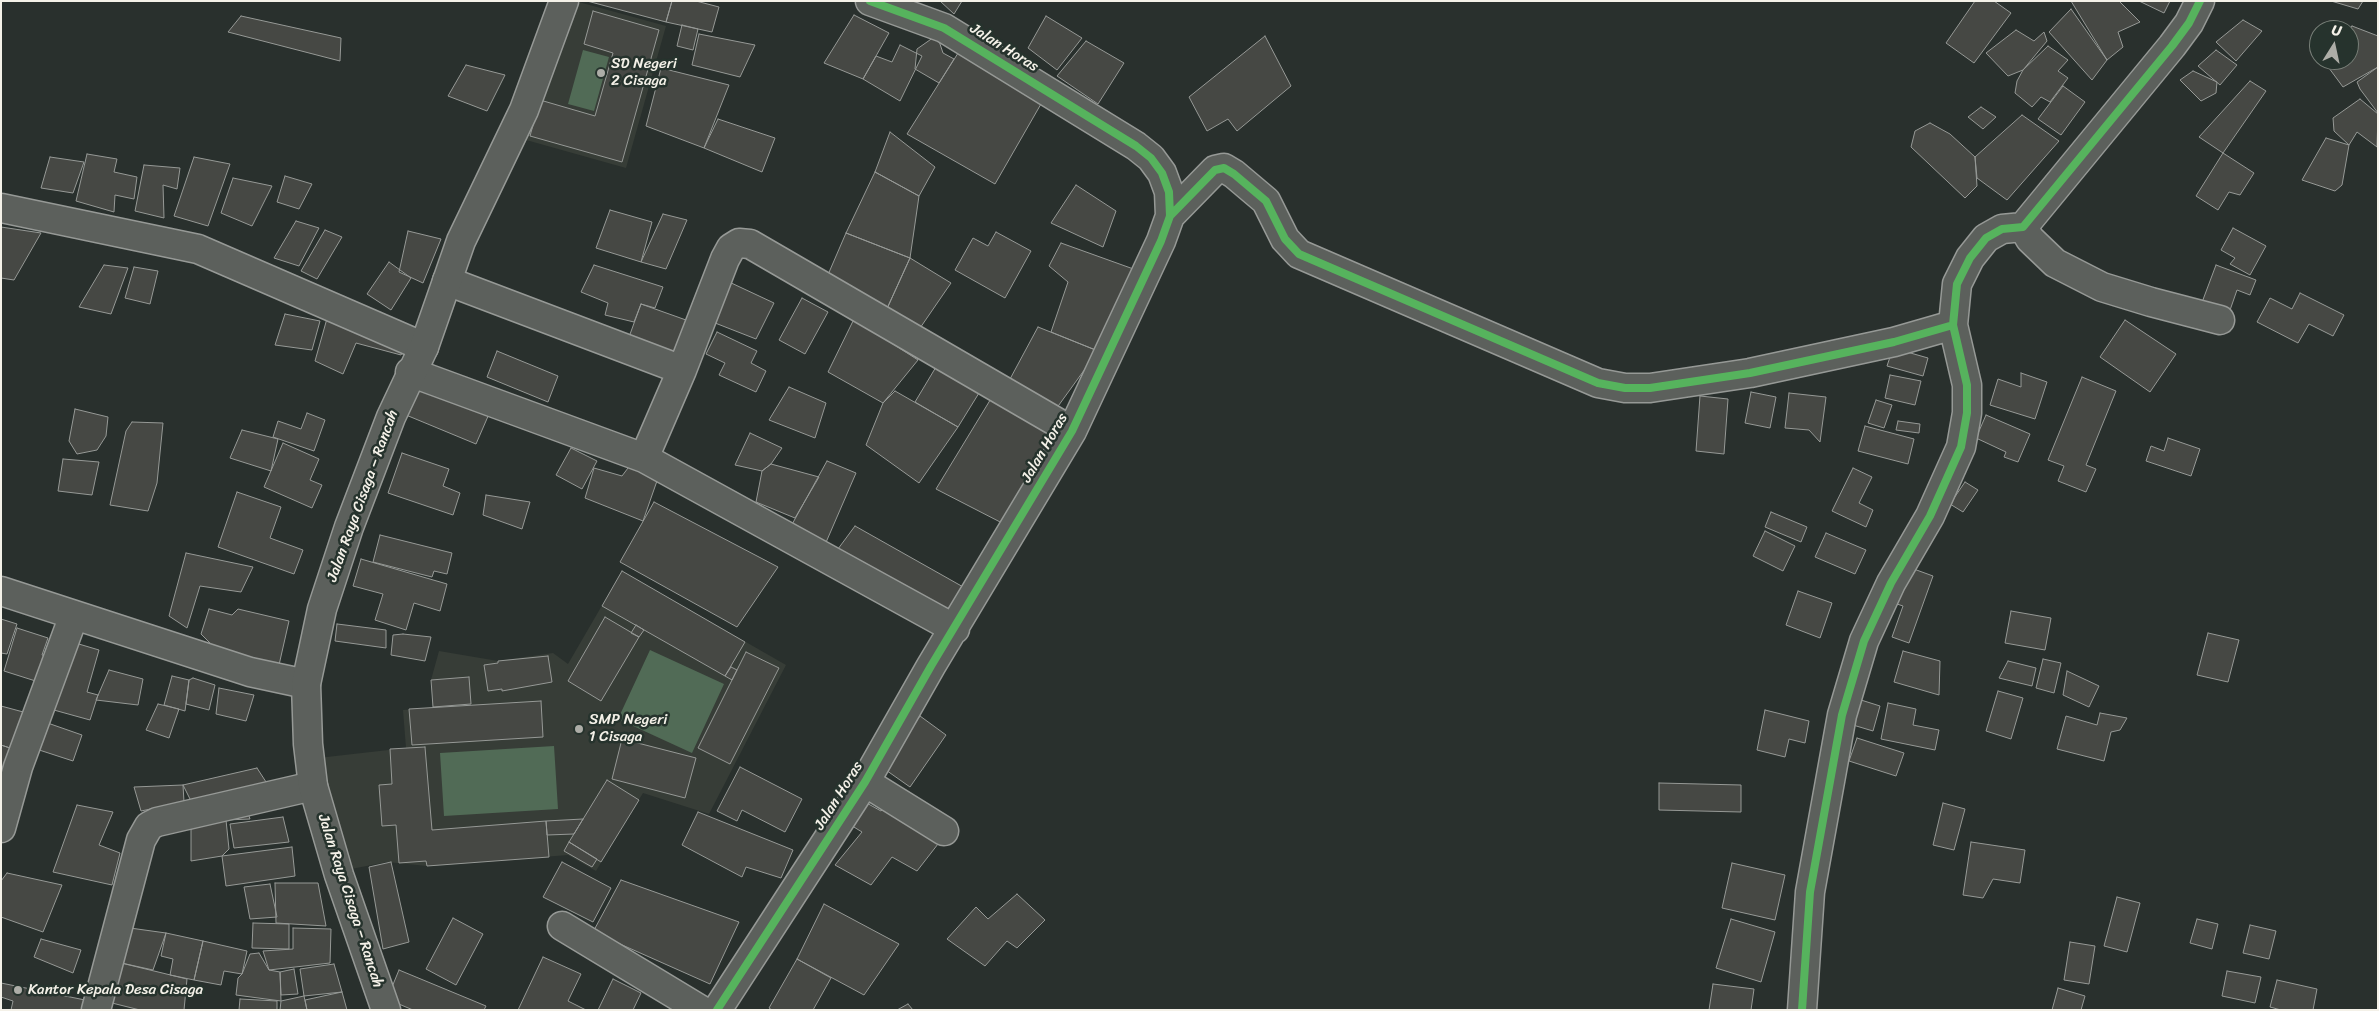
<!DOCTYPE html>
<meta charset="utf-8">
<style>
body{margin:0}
#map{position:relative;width:2379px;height:1011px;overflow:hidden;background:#29302d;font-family:Sriracha,sans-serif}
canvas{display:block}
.frame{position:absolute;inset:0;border:2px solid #f4f1e8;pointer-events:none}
.north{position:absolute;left:2309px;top:20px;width:50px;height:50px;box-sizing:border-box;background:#26332d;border:1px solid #787f78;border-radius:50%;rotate:10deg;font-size:14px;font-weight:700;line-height:20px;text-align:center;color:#f4f1e8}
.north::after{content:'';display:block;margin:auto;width:18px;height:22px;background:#adada7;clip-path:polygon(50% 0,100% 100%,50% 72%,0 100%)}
</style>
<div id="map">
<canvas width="2379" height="1011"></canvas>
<div class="frame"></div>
<div class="north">U</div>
</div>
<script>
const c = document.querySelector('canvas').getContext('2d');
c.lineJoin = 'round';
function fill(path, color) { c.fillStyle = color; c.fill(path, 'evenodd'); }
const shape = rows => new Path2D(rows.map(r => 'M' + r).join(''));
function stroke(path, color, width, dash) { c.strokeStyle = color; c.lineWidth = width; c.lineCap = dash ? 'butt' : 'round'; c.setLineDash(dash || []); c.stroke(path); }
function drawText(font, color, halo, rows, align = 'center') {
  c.font = font + ' Sriracha,sans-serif'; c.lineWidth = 5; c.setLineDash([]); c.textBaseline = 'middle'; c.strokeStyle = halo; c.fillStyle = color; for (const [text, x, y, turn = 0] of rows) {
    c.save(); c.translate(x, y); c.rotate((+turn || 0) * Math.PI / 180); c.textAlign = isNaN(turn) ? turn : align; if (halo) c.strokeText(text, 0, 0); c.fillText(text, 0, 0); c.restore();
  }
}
const built = shape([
 [575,1,666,26,626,168,519,138],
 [622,571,786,665,709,814,643,793,596,871,568,855,427,866,387,862,346,870,318,758,406,748,403,710,433,708,431,680,439,651,498,661,553,653,568,664]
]);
const green = shape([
 [583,50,609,57,594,111,568,104],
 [650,650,724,684,692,753,618,719],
 [554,746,558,809,444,816,440,753]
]);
const building = shape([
 [587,1,672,1,666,22,587,1],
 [672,1,696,1,719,7,712,32,666,22,672,1],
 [940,1,962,1,954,14,940,1],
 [1975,1,1994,1,2011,13,1974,63,1946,43,1975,1],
 [2071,1,2119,1,2140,22,2118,32,2123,47,2107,60,2071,1],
 [2139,1,2170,1,2164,13,2139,1],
 [2331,1,2363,1,2358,9,2331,1],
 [2071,9,2107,60,2092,80,2049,32,2071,9],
 [593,11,659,30,622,162,530,136,540,100,595,116,613,53,584,44,593,11],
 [854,15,889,33,863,79,824,63,854,15],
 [241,16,341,38,340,61,228,32,241,16],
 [1046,16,1082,38,1057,70,1028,48,1046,16],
 [2243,20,2262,31,2236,61,2216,42,2243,20],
 [682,25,698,29,693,50,677,46,682,25],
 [2352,26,2378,36,2378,67,2343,87,2323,60,2349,60,2349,30,2352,26],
 [2016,30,2034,41,2044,32,2047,41,2023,70,2008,76,1986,53,2016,30],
 [699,34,755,45,740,77,692,65,699,34],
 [937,35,943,53,954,59,939,83,915,69,917,49,937,35],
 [1265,36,1291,86,1237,131,1228,119,1207,131,1189,97,1265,36],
 [1086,41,1124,63,1098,104,1057,76,1086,41],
 [900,45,922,56,900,101,863,79,876,56,892,62,900,45],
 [2048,46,2068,60,2058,71,2068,78,2050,102,2041,97,2032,107,2015,93,2017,81,2023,70,2048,46],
 [960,50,1045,97,995,184,907,134,960,50],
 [2216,50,2237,65,2220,85,2198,66,2216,50],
 [466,65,505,75,487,111,448,96,466,65],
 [2378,67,2378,113,2360,89,2357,82,2378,67],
 [661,68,729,85,704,148,646,126,661,68],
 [2193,71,2217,82,2216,93,2201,101,2180,80,2193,71],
 [2250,81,2266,91,2223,153,2199,137,2250,81],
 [2063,86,2085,102,2061,135,2038,119,2063,86],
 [2360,99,2378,114,2377,147,2357,132,2349,145,2334,131,2333,118,2360,99],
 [1981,107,1996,117,1983,129,1968,117,1981,107],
 [2022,115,2059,141,2007,200,1977,178,1975,157,2022,115],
 [718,119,775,138,762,172,704,148,718,119],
 [1930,123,1950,134,1975,157,1977,186,1965,198,1911,147,1915,131,1930,123],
 [890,132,935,167,919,196,875,172,890,132],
 [2326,138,2349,145,2342,185,2335,191,2302,180,2326,138],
 [2223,153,2254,173,2240,195,2229,192,2218,210,2196,196,2223,153],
 [87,154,117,159,114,172,137,177,134,199,115,195,114,212,76,201,87,154],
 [50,157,84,162,73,193,41,188,50,157],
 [194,157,230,164,208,226,174,216,194,157],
 [144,165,180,168,177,189,163,185,164,218,135,211,144,165],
 [875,172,919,196,910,258,846,233,875,172],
 [285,176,312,184,299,209,277,202,285,176],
 [233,178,272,186,252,226,221,213,233,178],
 [1076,185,1116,211,1103,247,1051,223,1076,185],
 [610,210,652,222,641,262,596,248,610,210],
 [663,214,687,220,666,269,641,262,663,214],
 [296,221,319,228,299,266,274,258,296,221],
 [1,227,41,233,14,280,1,278,1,227],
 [2233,228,2266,246,2250,275,2230,264,2235,258,2221,250,2233,228],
 [325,230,342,237,317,279,301,271,325,230],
 [408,231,441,239,423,283,399,272,408,231],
 [996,232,1031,251,1005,298,955,270,973,238,988,246,996,232],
 [846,233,910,258,885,313,827,277,846,233],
 [1061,243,1139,271,1098,351,1051,332,1068,282,1049,266,1061,243],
 [910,258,951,283,918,331,885,313,910,258],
 [389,262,411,278,391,310,367,294,389,262],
 [104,265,128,268,111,314,79,307,104,265],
 [594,265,663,287,655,308,641,304,634,322,605,315,608,303,581,292,594,265],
 [2216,265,2256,280,2250,295,2237,290,2228,316,2201,305,2216,265],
 [134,267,158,271,150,304,125,298,134,267],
 [727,281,774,303,756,339,710,321,727,281],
 [2300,293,2344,315,2333,336,2309,324,2298,343,2257,322,2270,298,2292,309,2300,293],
 [802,298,828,312,805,354,779,340,802,298],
 [641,304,686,320,674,354,629,337,641,304],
 [285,314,320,321,312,350,275,345,285,314],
 [328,315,407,344,401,355,356,343,343,374,315,361,328,315],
 [854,319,918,360,883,403,828,372,854,319],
 [2125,320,2176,354,2150,392,2100,357,2125,320],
 [1038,327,1098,351,1056,409,1010,379,1038,327],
 [717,332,757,351,751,363,766,371,756,392,719,375,725,363,706,354,717,332],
 [1893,348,1928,358,1923,376,1887,366,1893,348],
 [497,351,558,376,548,402,487,377,497,351],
 [936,367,979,393,958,427,915,402,936,367],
 [2021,373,2047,382,2035,419,1990,405,1998,379,2021,387,2021,373],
 [1890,375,1921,381,1915,405,1885,398,1890,375],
 [2082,377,2116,391,2086,465,2096,469,2086,492,2058,481,2064,466,2048,460,2082,377],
 [419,385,489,414,476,444,406,415,419,385],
 [789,387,826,403,815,438,769,420,789,387],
 [895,391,958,427,919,483,866,445,883,403,895,391],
 [1751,392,1776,397,1770,428,1745,423,1751,392],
 [1789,393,1826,397,1820,442,1809,430,1785,428,1789,393],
 [1700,396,1728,399,1724,454,1696,451,1700,396],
 [992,397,1055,431,1006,525,936,489,992,397],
 [1876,400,1892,405,1884,428,1868,423,1876,400],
 [75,409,108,417,106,436,97,450,77,454,69,441,75,409],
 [307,413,325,420,314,451,273,437,278,421,301,429,307,413],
 [1986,415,2030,434,2018,462,2004,457,2006,452,1976,438,1986,415],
 [1898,421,1920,424,1919,433,1896,430,1898,421],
 [132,422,163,423,157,483,148,511,110,505,126,431,132,422],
 [1865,426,1914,439,1908,464,1858,451,1865,426],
 [242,430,278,439,271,471,230,458,242,430],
 [750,433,782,448,771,464,762,471,735,465,750,433],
 [2168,438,2200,449,2191,476,2146,461,2151,446,2164,451,2168,438],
 [283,443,319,459,310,480,322,485,312,508,264,487,283,443],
 [571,448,597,461,582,489,556,475,571,448],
 [402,453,449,469,443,486,460,493,453,515,388,493,402,453],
 [63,459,99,462,92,495,58,491,63,459],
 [827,461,856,473,824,547,790,528,827,461],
 [631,464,658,478,643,521,585,498,594,468,622,476,631,464],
 [771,464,819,477,795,518,756,502,762,471,771,464],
 [1853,468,1872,477,1859,503,1873,510,1866,527,1832,511,1853,468],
 [1965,482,1978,490,1963,512,1950,504,1965,482],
 [237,492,281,507,270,538,303,550,294,574,218,547,237,492],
 [486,495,530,502,522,529,483,515,486,495],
 [654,502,778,567,737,627,620,562,654,502],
 [1771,512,1807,527,1801,542,1765,527,1771,512],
 [855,526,965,588,949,619,835,553,855,526],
 [1765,531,1795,546,1783,571,1753,556,1765,531],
 [1826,533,1866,550,1855,574,1815,557,1826,533],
 [380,535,452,553,447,574,434,571,432,577,373,562,380,535],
 [186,553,253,567,241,592,200,586,187,628,169,616,186,553],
 [361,559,447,584,440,611,414,603,406,630,375,620,383,594,353,586,361,559],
 [1911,568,1933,576,1909,643,1892,637,1903,606,1897,604,1911,568],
 [622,571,745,642,725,676,602,606,622,571],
 [1798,591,1832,603,1820,638,1786,625,1798,591],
 [209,609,232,615,238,609,289,621,279,665,225,658,201,634,209,609],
 [2011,611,2051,618,2045,650,2005,643,2011,611],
 [605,617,639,637,601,701,568,681,605,617],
 [1,619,17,624,7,654,1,653,1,619],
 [337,624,386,630,386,648,335,641,337,624],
 [636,625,644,630,639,637,631,633,636,625],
 [17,628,48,638,42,655,53,659,45,684,4,671,17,628],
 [2208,633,2239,640,2228,682,2197,675,2208,633],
 [403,634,431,637,425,661,391,655,393,635,403,634],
 [72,642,99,650,87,692,98,695,90,720,43,707,72,642],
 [1903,651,1940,661,1939,695,1894,682,1903,651],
 [746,652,779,668,730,764,698,748,746,652],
 [548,656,552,682,502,691,502,689,488,691,484,665,498,663,498,661,548,656],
 [2043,659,2061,663,2054,693,2036,688,2043,659],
 [2008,661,2036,668,2032,686,1999,678,2008,661],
 [731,667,737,670,732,680,725,676,731,667],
 [109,670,143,679,138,705,96,700,109,670],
 [2067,671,2099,686,2089,707,2063,695,2067,671],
 [172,676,189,680,185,711,164,705,172,676],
 [469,677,471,704,433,707,431,680,469,677],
 [193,678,215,685,209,710,186,704,189,680,193,678],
 [219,688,254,695,246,721,216,714,219,688],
 [1998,691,2023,698,2011,739,1986,731,1998,691],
 [1861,700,1880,706,1873,731,1853,725,1861,700],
 [541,701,543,737,412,745,409,709,541,701],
 [1888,703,1916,709,1913,725,1939,730,1935,750,1881,739,1888,703],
 [158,704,179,709,169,738,146,730,158,704],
 [1,706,27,713,16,750,1,745,1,706],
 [1765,710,1809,721,1805,743,1789,739,1785,757,1757,750,1765,710],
 [2100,713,2127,718,2120,730,2111,732,2104,761,2057,749,2066,716,2097,725,2100,713],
 [920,716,946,735,910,787,883,768,920,716],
 [39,720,82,735,73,761,30,747,39,720],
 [1857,738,1904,753,1896,776,1849,761,1857,738],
 [622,739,696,758,685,798,612,779,622,739],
 [1,745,16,750,1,805,1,745],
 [425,747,432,830,546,821,549,857,427,866,426,861,399,863,396,825,382,826,379,785,392,784,390,749,425,747],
 [740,767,802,799,785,832,742,810,737,821,717,811,740,767],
 [257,768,268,785,191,801,183,785,257,768],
 [607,780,639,800,601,862,569,842,607,780],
 [1659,783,1741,785,1741,812,1659,810,1659,783],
 [183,785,184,802,141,811,134,787,183,785],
 [863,801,881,811,886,806,938,844,917,871,892,857,871,885,835,865,862,832,849,824,863,801],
 [1943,803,1965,809,1954,850,1933,845,1943,803],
 [77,805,113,812,99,845,120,853,112,885,53,872,77,805],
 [246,807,250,819,226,820,224,809,246,807],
 [698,812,793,850,781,878,746,867,742,877,682,845,698,812],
 [283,817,289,842,234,848,230,824,283,817],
 [583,819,574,834,547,835,546,821,583,819],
 [226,820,229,849,222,856,191,861,191,829,226,820],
 [569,842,597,859,592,867,564,851,569,842],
 [1971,842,2025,850,2020,883,1993,879,1983,898,1963,895,1971,842],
 [292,847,295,876,226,886,222,856,292,847],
 [391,862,409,942,383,949,369,867,391,862],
 [562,862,611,888,593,922,543,897,562,862],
 [1732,863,1785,875,1775,920,1722,908,1732,863],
 [7,873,62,885,43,932,1,917,1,881,7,873],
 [621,880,739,922,710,984,593,932,621,880],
 [275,883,318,883,326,926,276,923,275,883],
 [270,884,277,917,250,919,244,887,270,884],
 [1017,894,1045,920,1017,948,1007,941,985,966,947,939,976,907,988,919,1017,894],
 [2117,897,2140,903,2127,952,2104,946,2117,897],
 [824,904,899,944,864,995,797,959,824,904],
 [453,918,483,934,456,985,426,969,453,918],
 [1731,919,1775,932,1761,982,1716,968,1731,919],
 [2197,919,2218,924,2212,949,2190,943,2197,919],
 [253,923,289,924,289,949,252,948,253,923],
 [2250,925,2276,931,2269,959,2243,953,2250,925],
 [130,928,166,933,153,970,117,962,130,928],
 [293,928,331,929,330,963,269,970,263,951,293,949,293,928],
 [166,933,203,941,194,980,170,975,173,959,161,956,166,933],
 [41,939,81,950,73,973,34,957,41,939],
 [203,941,247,951,242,974,224,971,221,985,194,980,203,941],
 [2070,942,2095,946,2089,984,2064,980,2070,942],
 [259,953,269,970,280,972,281,1001,236,995,238,978,242,974,250,954,259,953],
 [543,957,581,974,568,1001,586,1010,518,1010,543,957],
 [797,959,831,978,813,1010,772,1010,769,1008,797,959],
 [117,962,187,979,184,1010,140,1010,104,1001,117,962],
 [334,964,342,992,304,996,300,969,334,964],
 [294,969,298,994,281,995,280,972,294,969],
 [399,970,486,1006,484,1010,413,1010,387,999,399,970],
 [2227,971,2261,977,2255,1003,2222,996,2227,971],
 [613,979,641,993,633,1010,598,1010,613,979],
 [2277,980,2317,989,2313,1010,2281,1010,2270,1007,2277,980],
 [1,983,90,1001,88,1010,11,1010,13,1001,1,997,1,983],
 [1713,984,1754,989,1751,1010,1709,1010,1713,984],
 [2058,988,2085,996,2081,1010,2052,1010,2058,988],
 [342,992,347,1010,307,1010,305,1000,342,992],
 [304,996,307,1010,280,1010,281,1001,304,996],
 [240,999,277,1001,277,1010,239,1010,240,999],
 [908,1004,913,1010,897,1010,908,1004]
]);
const street = shape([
 [1,208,198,249,424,347],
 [1170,216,1215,170,1224,168,1234,174,1266,201,1285,239,1299,254,1598,383,1625,388,1650,388,1750,373,1894,342,1953,325],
 [2023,227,2030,239,2055,263,2102,287,2151,302,2220,320],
 [447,281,682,370],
 [410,372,644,458,955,629],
 [644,458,682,370,725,259,731,248,739,243,750,244,1072,431],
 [1,591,250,672,306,684],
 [865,782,944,831],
 [1,828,18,767,74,615],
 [562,926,701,1010],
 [96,1010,141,840,149,826,157,822,313,786],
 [717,1010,865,782,931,666,1072,431,1161,241,1170,216,1169,192,1162,173,1151,158,1136,146,944,28,870,1],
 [1802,1010,1810,892,1842,715,1864,641,1891,583,1930,516,1961,447,1967,413,1967,385,1953,325,1957,284,1970,258,1986,238,2002,229,2023,227,2172,46,2189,23,2200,1]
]);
const secondary = shape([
 [386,1010,339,875,313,786,308,744,306,684,322,609,349,527,391,417,424,347,461,241,524,110,564,1]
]);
const cycleway = shape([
 [1170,216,1215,170,1224,168,1234,174,1266,201,1285,239,1299,254,1598,383,1625,388,1650,388,1750,373,1894,342,1953,325],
 [717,1010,865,782,931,666,1072,431,1161,241,1170,216,1169,192,1162,173,1151,158,1136,146,944,28,870,1],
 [1802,1010,1810,892,1842,715,1864,641,1891,583,1930,516,1961,447,1967,413,1967,385,1953,325,1957,284,1970,258,1986,238,2002,229,2023,227,2172,46,2189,23,2200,1]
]);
const markers = [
 [601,73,5,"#adada7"],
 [579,729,5,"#adada7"],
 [18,990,5,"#adada7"]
];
const streetNames = [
 ["Jalan Horas",1004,48,32],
 ["Jalan Horas",1045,448,-60],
 ["Jalan Raya Cisaga – Rancah",363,496,-70],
 ["Jalan Horas",839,796,-58],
 ["Jalan Raya Cisaga – Rancah",350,901,72]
];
const poiNames = [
 ["SD Negeri",611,64],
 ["2 Cisaga",611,81],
 ["SMP Negeri",589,720],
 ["1 Cisaga",589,737],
 ["Kantor Kepala Desa Cisaga",28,990]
];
fill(built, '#373d37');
fill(green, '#516b56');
fill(building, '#464844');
stroke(building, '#969996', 1);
stroke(street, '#969996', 31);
stroke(secondary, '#969996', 31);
stroke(street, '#5c605c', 28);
stroke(secondary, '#5c605c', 28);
stroke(cycleway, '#56b35d', 8);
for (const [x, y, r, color] of markers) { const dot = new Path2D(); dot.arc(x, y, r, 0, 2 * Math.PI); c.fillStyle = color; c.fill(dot); stroke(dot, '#26332d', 2); }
drawText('15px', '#f4f1e8', '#26332d', streetNames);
drawText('15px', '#f4f1e8', '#26332d', poiNames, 'left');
</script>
